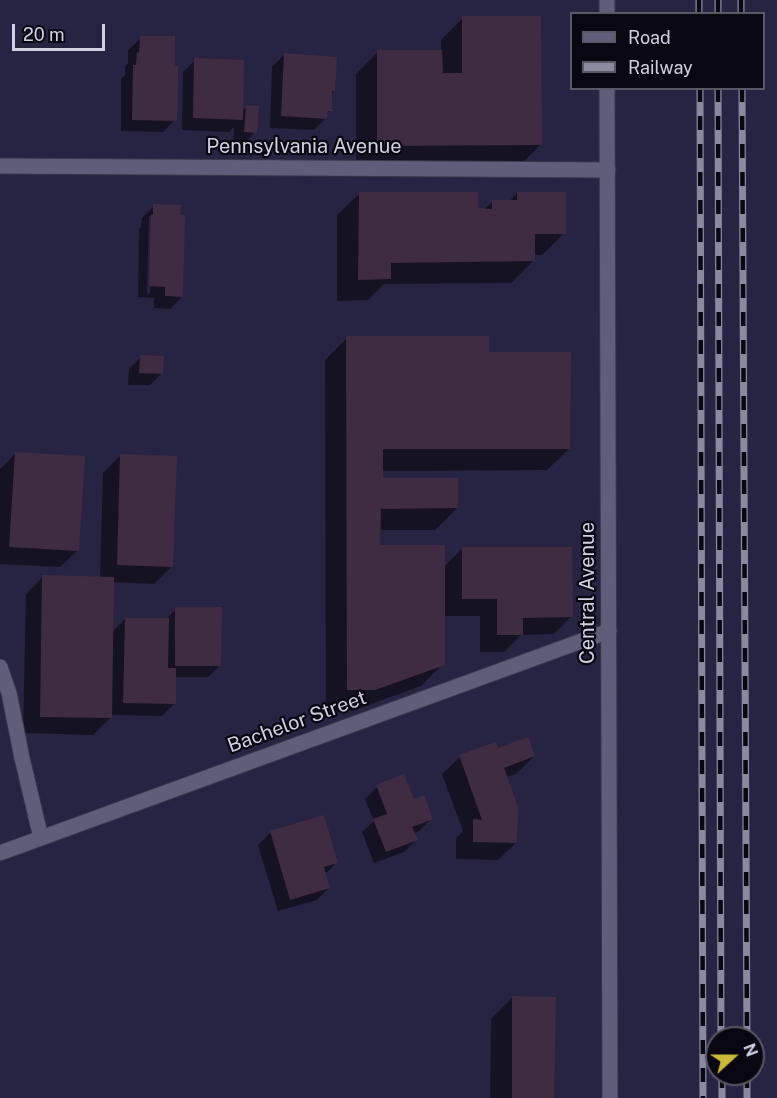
<!DOCTYPE html>
<style>
body{margin:0}
#map{position:relative;width:777px;height:1098px;overflow:hidden;background:#1e1b33;font-family:"Public Sans",sans-serif}
canvas{display:block}
.legend{position:absolute;left:570px;top:12px;width:195px;height:78px;box-sizing:border-box;background:#090812;border:2px solid #595865;margin:0;padding:8px 10px;list-style:none;font-size:18px;color:#d1d0e1}
.legend li{display:flex;align-items:center;gap:12px;height:30px}
.legend b{width:30px;border:2px solid #595865}
.north{position:absolute;left:705px;top:1026px;width:60px;height:60px;box-sizing:border-box;background:#090812;border:2px solid #595865;border-radius:50%;rotate:69deg;font-size:16px;font-weight:700;line-height:24px;text-align:center;color:#d1d0e1}
.north::after{content:'';display:block;margin:auto;width:21px;height:27px;background:#cbba39;clip-path:polygon(50% 0,100% 100%,50% 72%,0 100%)}
.scale{position:absolute;left:12px;top:24px;width:93px;height:27px;box-sizing:border-box;border:3px solid #d1d0e1;border-top:0;padding-left:8px;font-size:18px;line-height:21px;white-space:nowrap;color:#d1d0e1;-webkit-text-stroke:4px #090812;paint-order:stroke}
</style>
<div id="map">
<canvas width="777" height="1098"></canvas>
<ul class="legend">
<li><b style="height:8px;background:#5f5d79"></b>Road</li>
<li><b style="height:8px;background:#8b899d"></b>Railway</li>
</ul>
<div class="north">N</div>
<div class="scale">20 m</div>
</div>
<script>
const c = document.querySelector('canvas').getContext('2d');
c.lineJoin = 'round';
function fill(path, color) { c.fillStyle = color; c.fill(path, 'evenodd'); }
const shape = rows => new Path2D(rows.map(r => 'M' + r).join(''));
function stroke(path, color, width, dash) { c.strokeStyle = color; c.lineWidth = width; c.lineCap = dash ? 'butt' : 'round'; c.setLineDash(dash || []); c.stroke(path); }
function drawText(font, color, halo, rows, align = 'center') {
  c.font = font + ' "Public Sans",sans-serif'; c.lineWidth = 4.5; c.setLineDash([]); c.textBaseline = 'middle'; c.strokeStyle = halo; c.fillStyle = color; for (const [text, x, y, turn = 0] of rows) {
    c.save(); c.translate(x, y); c.rotate((+turn || 0) * Math.PI / 180); c.textAlign = isNaN(turn) ? turn : align; if (halo) c.strokeText(text, 0, 0); c.fillText(text, 0, 0); c.restore();
  }
}
const built = shape([
 [0,0,777,0,777,1098,0,1098],
 [572,14,764,14,764,88,572,88],
 [717,1038,753,1038,753,1074,717,1074]
]);
const shadow = shape([
 [463,18,540,145,518,167,356,167,356,74,378,52,441,51,441,40],
 [141,38,175,120,163,132,121,131,121,79,125,75,125,66,128,63,128,50],
 [284,55,334,91,331,94,330,111,326,115,326,118,314,130,270,128,272,67],
 [195,60,241,112,247,107,255,132,243,144,233,143,234,127,229,132,182,130,183,72],
 [517,193,564,233,542,255,533,255,533,261,511,283,384,284,368,300,337,301,337,215,359,194,484,210,493,201,509,202],
 [154,206,182,297,170,309,154,308,154,298,138,297,139,229,141,227,142,218],
 [152,214,150,294,147,293,149,217],
 [347,338,488,354,569,449,547,470,382,471,382,479,457,508,435,530,379,530,379,547,443,568,462,549,571,617,554,634,521,635,504,652,480,652,480,616,443,616,443,664,421,686,352,711,326,711,325,360],
 [141,357,162,373,150,385,128,385,129,369],
 [15,454,78,550,60,567,0,564,0,469],
 [121,455,172,566,154,584,113,582,112,632,125,619,165,620,176,609,220,665,208,677,175,677,174,704,162,716,111,715,111,717,93,735,23,733,26,594,43,577,100,578,103,473],
 [497,750,534,756,516,774,506,777,516,843,498,860,456,859,456,838,463,831,442,774,460,757],
 [377,787,413,801,431,819,419,831,413,833,416,840,404,852,374,863,362,832,374,821,365,799],
 [323,817,336,863,325,874,329,888,317,900,278,911,258,845,270,833],
 [513,997,553,1098,490,1098,491,1019]
]);
const building = shape([
 [462,16,541,16,542,145,377,146,377,50,442,50,443,73,462,73],
 [140,36,175,36,175,66,178,66,177,121,132,120,133,65,136,65,137,52,139,53],
 [284,53,337,57,335,91,332,91,332,111,328,111,327,119,281,116],
 [194,58,244,60,243,120,193,118],
 [246,105,259,106,257,133,244,132],
 [359,192,478,192,478,208,492,209,492,200,517,200,517,192,566,192,566,234,535,234,535,261,391,263,391,279,358,280],
 [153,204,181,205,180,215,185,215,183,297,165,296,165,287,149,286,151,215,153,215],
 [346,336,489,336,489,352,571,352,570,449,383,449,383,478,458,478,458,508,381,509,380,545,445,545,445,665,375,690,347,690],
 [140,355,164,356,163,374,139,373],
 [15,452,85,456,79,551,9,547],
 [120,454,177,456,173,567,117,565],
 [462,547,572,547,573,617,523,618,523,635,497,635,497,599,462,599],
 [42,575,114,577,112,718,40,717],
 [175,607,222,607,221,666,175,666],
 [125,618,169,618,168,668,176,668,176,704,123,703],
 [528,737,535,756,504,768,518,807,517,843,473,842,473,819,482,820,459,755,496,742,498,748],
 [404,774,414,799,424,795,433,819,412,827,418,840,386,852,373,819,387,814,376,785],
 [324,815,338,863,324,867,330,888,290,900,270,831],
 [512,996,556,997,554,1098,512,1098]
]);
const lane = shape([
 [0,667,9,693,22,758,41,838]
]);
const street = shape([
 [0,166,608,170],
 [0,853,609,631]
]);
const secondary = shape([
 [607,0,607,14],
 [607,88,610,1098]
]);
const rail = shape([
 [699,0,699,14],
 [718,0,718,14],
 [741,0,741,14],
 [700,88,703,1098],
 [718,88,721,1038],
 [742,88,747,1038],
 [722,1074,722,1098],
 [747,1074,747,1098]
]);
const streetNames = [
 ["Pennsylvania Avenue",304,147],
 ["Central Avenue",588,593,-90],
 ["Bachelor Street",297,722,-20]
];
fill(built, '#272342');
fill(shadow, '#0007');
fill(building, '#402c42');
stroke(lane, '#39364a', 17);
stroke(street, '#39364a', 17);
stroke(secondary, '#39364a', 17);
stroke(lane, '#5f5d79', 15);
stroke(street, '#5f5d79', 15);
stroke(secondary, '#5f5d79', 15);
stroke(rail, '#8b899d', 7);
stroke(rail, '#090812', 4.5, [14]);
drawText('20px', '#d1d0e1', '#090812', streetNames);
</script>
